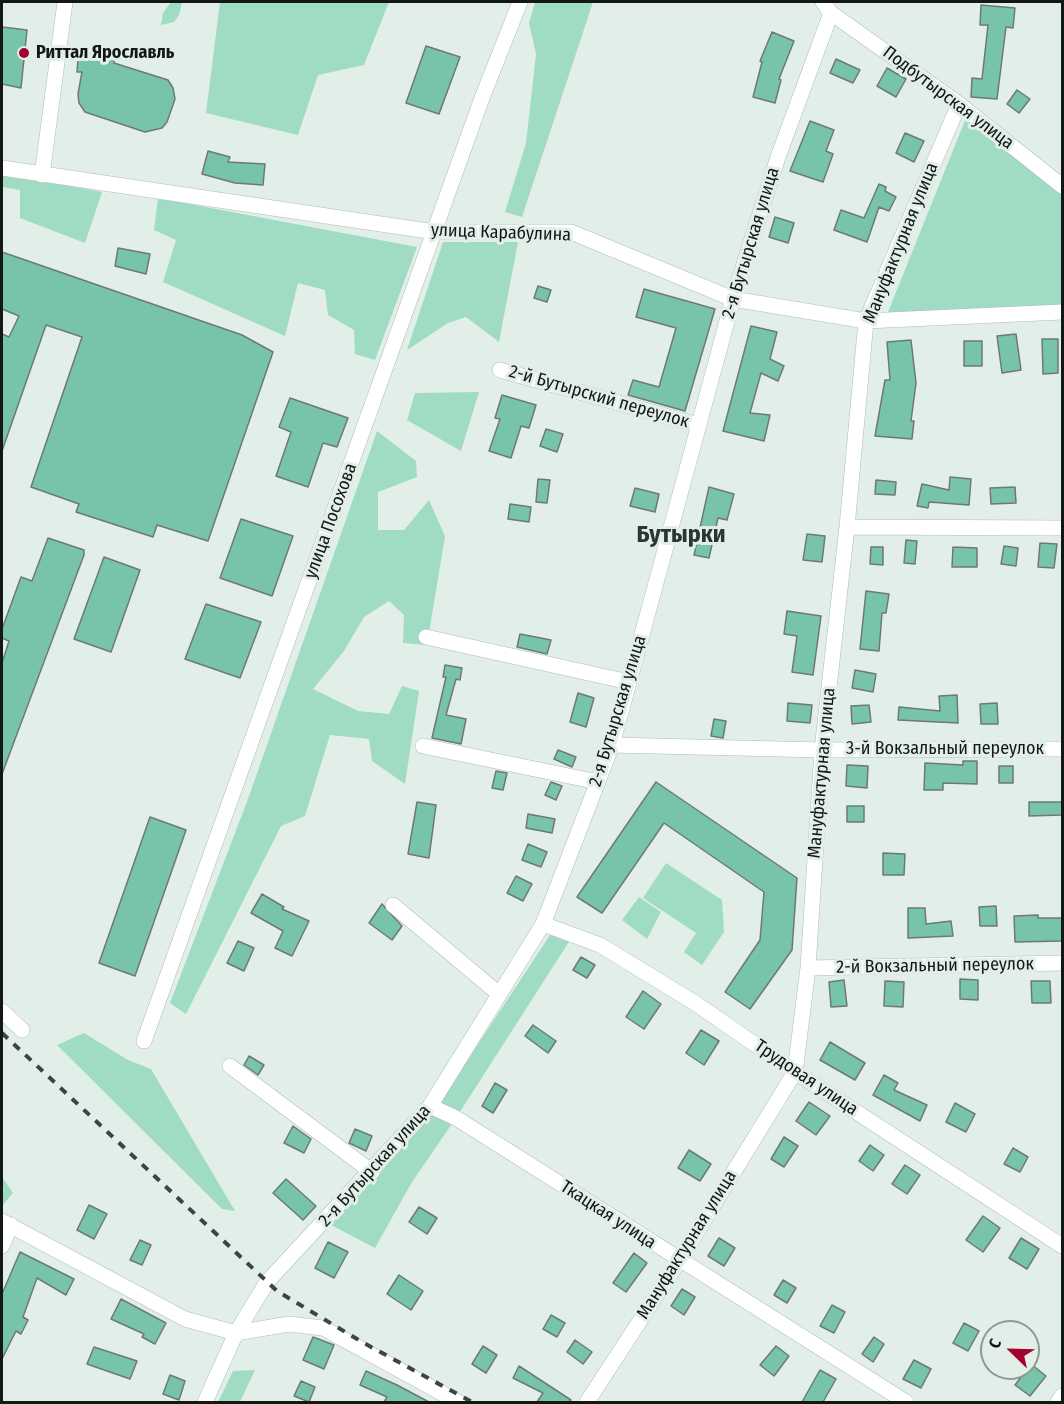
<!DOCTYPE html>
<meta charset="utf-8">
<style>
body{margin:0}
#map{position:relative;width:1064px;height:1404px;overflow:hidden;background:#e2efe9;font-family:"Fira Sans Condensed",sans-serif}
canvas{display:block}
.frame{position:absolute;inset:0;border:3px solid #131816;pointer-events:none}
.north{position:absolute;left:980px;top:1320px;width:60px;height:60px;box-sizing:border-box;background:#e2efe9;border:2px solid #8f9995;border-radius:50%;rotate:293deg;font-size:16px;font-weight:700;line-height:24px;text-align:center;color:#131816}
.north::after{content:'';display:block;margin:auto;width:21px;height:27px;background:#a2032d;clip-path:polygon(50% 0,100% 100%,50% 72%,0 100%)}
</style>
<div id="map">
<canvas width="1064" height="1404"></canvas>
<div class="frame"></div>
<div class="north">С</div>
</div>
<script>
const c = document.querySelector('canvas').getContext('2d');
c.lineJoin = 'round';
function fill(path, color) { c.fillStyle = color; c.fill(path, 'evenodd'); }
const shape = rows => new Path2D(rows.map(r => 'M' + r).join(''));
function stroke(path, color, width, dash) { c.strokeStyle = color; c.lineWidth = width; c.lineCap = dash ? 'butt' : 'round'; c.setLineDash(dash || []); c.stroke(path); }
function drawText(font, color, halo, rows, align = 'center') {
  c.font = font + ' "Fira Sans Condensed",sans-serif'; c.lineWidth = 6; c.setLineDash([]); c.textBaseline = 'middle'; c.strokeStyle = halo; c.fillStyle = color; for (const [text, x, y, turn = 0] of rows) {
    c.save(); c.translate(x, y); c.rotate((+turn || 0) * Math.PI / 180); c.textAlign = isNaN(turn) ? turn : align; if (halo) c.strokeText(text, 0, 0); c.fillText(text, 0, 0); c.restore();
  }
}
const green = shape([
 [171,2,182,2,179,15,174,22,161,25,163,13],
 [220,2,389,2,364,65,318,75,298,135,206,113],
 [535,2,593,2,522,217,505,212,526,143,536,54,529,23],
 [966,118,1062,195,1062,307,882,327],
 [2,174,102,192,85,243,20,218,20,190,2,187],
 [158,198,417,247,375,360,355,354,354,330,328,315,325,290,298,283,285,336,163,282,176,240,154,230],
 [443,242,518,242,499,342,466,317,448,323,407,350],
 [479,392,461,451,407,420,415,393],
 [377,431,416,461,417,477,378,492,378,530,404,530,429,500,445,536,427,645,403,643,404,615,389,601,364,617,344,651,313,689,358,711,389,714,402,686,419,691,405,784,372,761,369,739,330,735,305,816,281,826,186,1014,170,1003,248,799],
 [666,863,722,900,724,932,702,965,684,952,696,933,643,898],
 [639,897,661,912,647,939,622,920],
 [554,929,574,934,456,1118,412,1182,375,1248,331,1225,436,1108],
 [84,1033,128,1060,151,1069,235,1211,222,1209,57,1045],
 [2,1177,13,1193,2,1206],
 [255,1370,240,1402,218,1402,233,1371]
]);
const building = shape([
 [981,5,1015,8,1013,28,1006,27,997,99,971,97,972,78,982,79,988,25,980,25,981,5],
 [2,27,27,30,21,88,2,84,2,27],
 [772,32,794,41,779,79,781,80,775,103,753,97,762,62,760,61,772,32],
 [426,46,460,57,439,114,406,103,426,46],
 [79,47,114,51,114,63,168,80,173,88,175,99,167,122,162,128,145,132,85,112,79,103,78,94,82,72,77,72,79,47],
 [836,59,860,70,853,83,830,73,836,59],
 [887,68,906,79,896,97,877,86,887,68],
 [1017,90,1030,99,1019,113,1007,104,1017,90],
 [810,121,834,130,826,151,833,154,823,182,790,171,810,121],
 [905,133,924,141,914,162,896,153,905,133],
 [208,151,230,157,228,162,265,164,263,185,235,183,202,174,208,151],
 [879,184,886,187,885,191,896,197,889,211,879,207,867,242,834,230,841,210,864,218,879,184],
 [775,217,794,223,788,243,769,237,775,217],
 [118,248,150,254,146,274,115,266,118,248],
 [2,252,242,335,273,352,208,541,157,525,153,537,76,512,79,504,31,487,82,337,46,325,2,451,2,334,9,337,19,316,2,309,2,252],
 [538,286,551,290,547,302,534,298,538,286],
 [644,289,715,309,685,411,628,395,633,380,659,387,676,328,636,317,644,289],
 [751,326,777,332,770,359,784,366,778,381,761,373,750,413,770,415,764,441,723,431,751,326],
 [1016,334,1021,370,1002,373,997,336,1016,334],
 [1042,339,1058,339,1058,373,1043,374,1042,339],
 [911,340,916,383,911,421,914,421,912,439,875,436,885,380,890,380,887,342,911,340],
 [964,341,982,341,982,366,964,366,964,341],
 [502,395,536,405,529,428,521,426,511,458,489,451,500,419,495,418,502,395],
 [290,398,348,418,337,447,323,443,308,487,276,476,291,432,279,427,290,398],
 [546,429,563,434,557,452,540,446,546,429],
 [950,477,971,479,969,505,929,502,928,508,917,506,922,484,949,490,950,477],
 [538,479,550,480,547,503,536,502,538,479],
 [876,480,896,482,895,495,875,494,876,480],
 [709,487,734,494,727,520,718,518,709,558,694,555,709,487],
 [1015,487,1016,503,991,504,990,488,1015,487],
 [635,488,659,494,655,512,630,506,635,488],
 [510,504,531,507,529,522,508,519,510,504],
 [241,519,293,536,272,596,220,578,241,519],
 [807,534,825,536,822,562,803,560,807,534],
 [48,538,84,550,84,555,2,774,2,663,9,641,2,638,2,629,21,577,32,581,48,538],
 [906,540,917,541,915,564,904,563,906,540],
 [1040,543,1057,544,1054,568,1038,567,1040,543],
 [1004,546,1018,548,1016,566,1001,564,1004,546],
 [871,547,883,547,883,565,870,564,871,547],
 [953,547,977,548,977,567,952,567,953,547],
 [104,557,140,570,111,652,74,639,104,557],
 [866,591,889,594,886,613,882,613,879,651,860,649,866,591],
 [206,604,261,622,240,678,185,659,206,604],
 [787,611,821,616,813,675,792,672,797,636,784,634,787,611],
 [520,634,551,640,547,654,517,647,520,634],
 [445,665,462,668,460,680,456,679,446,715,466,719,461,744,432,738,446,677,443,677,445,665],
 [855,670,876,674,873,692,852,688,855,670],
 [578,693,594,698,586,727,570,722,578,693],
 [957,695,958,723,898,720,899,707,940,711,939,696,957,695],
 [788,703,812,705,810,723,787,721,788,703],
 [997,703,998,724,981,724,980,704,997,703],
 [869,705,871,722,852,724,851,706,869,705],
 [714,719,726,721,723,738,711,736,714,719],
 [558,750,576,757,572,767,554,759,558,750],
 [963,761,977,761,977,784,943,783,943,790,924,790,925,763,963,765,963,761],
 [847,765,868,766,867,788,846,786,847,765],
 [999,766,1013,766,1013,783,999,783,999,766],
 [496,771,507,773,503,790,492,788,496,771],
 [551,782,562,786,556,800,545,795,551,782],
 [656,782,797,878,792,950,750,1009,725,992,760,940,764,892,664,823,602,913,577,897,656,782],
 [417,802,436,805,429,858,408,854,417,802],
 [1029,802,1062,802,1062,815,1029,816,1029,802],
 [847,806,864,806,864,822,847,822,847,806],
 [528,814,555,819,552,833,526,828,528,814],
 [150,817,186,830,135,976,99,963,150,817],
 [528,844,547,852,541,867,522,860,528,844],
 [883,853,905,854,904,875,883,875,883,853],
 [516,876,532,884,523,901,507,893,516,876],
 [262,894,284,907,282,909,309,921,292,956,275,948,283,931,251,913,262,894],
 [382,904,402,926,392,940,369,923,382,904],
 [996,906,997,926,980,926,979,907,996,906],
 [908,908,925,908,926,924,951,921,953,936,908,938,908,908],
 [1038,915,1038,918,1062,918,1062,941,1015,942,1014,916,1038,915],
 [238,941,254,948,244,971,227,963,238,941],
 [581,957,595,965,587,978,573,970,581,957],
 [960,979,978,980,978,1000,960,999,960,979],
 [844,980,847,1006,831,1007,829,982,844,980],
 [885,981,904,982,903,1007,884,1006,885,981],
 [1031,981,1050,981,1051,1003,1032,1003,1031,981],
 [643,991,661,1004,644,1029,626,1017,643,991],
 [533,1025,556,1041,548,1053,525,1036,533,1025],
 [701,1030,719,1041,704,1065,686,1053,701,1030],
 [830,1042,865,1063,855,1080,820,1060,830,1042],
 [249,1056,264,1065,258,1075,244,1065,249,1056],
 [884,1075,898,1083,894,1090,927,1105,920,1121,873,1095,884,1075],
 [495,1083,507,1090,493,1113,482,1106,495,1083],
 [809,1102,830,1116,816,1135,796,1121,809,1102],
 [955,1103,975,1114,966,1132,946,1122,955,1103],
 [293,1126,311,1139,304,1153,284,1143,293,1126],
 [355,1129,372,1136,366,1151,349,1143,355,1129],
 [784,1137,798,1146,784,1167,771,1159,784,1137],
 [870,1145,884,1155,873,1171,859,1161,870,1145],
 [1013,1148,1028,1157,1020,1172,1004,1164,1013,1148],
 [689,1150,711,1164,700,1181,678,1168,689,1150],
 [905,1165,920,1175,907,1194,892,1184,905,1165],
 [286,1179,316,1206,303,1220,273,1193,286,1179],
 [89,1205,107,1214,94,1239,77,1230,89,1205],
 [419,1207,437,1218,427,1234,409,1222,419,1207],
 [983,1216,1000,1228,983,1252,966,1240,983,1216],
 [719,1238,735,1248,724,1266,708,1256,719,1238],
 [1021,1238,1039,1249,1027,1269,1009,1258,1021,1238],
 [140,1240,151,1245,142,1265,130,1260,140,1240],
 [328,1242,348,1252,334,1278,315,1268,328,1242],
 [20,1252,74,1279,66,1295,37,1278,23,1317,28,1320,21,1334,16,1331,2,1359,2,1294,20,1252],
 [634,1253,647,1263,626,1292,613,1283,634,1253],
 [399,1275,423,1291,411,1310,387,1294,399,1275],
 [783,1280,796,1288,787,1303,774,1295,783,1280],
 [682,1289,695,1297,684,1315,671,1306,682,1289],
 [121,1299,166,1323,155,1344,142,1337,144,1334,111,1319,121,1299],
 [832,1305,845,1312,834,1333,820,1326,832,1305],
 [551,1315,565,1323,557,1337,543,1329,551,1315],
 [964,1323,979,1331,968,1351,953,1343,964,1323],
 [313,1337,334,1345,324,1369,303,1360,313,1337],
 [874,1337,884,1344,873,1362,862,1354,874,1337],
 [575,1340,592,1352,583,1364,567,1352,575,1340],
 [483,1346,497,1355,486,1373,472,1364,483,1346],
 [776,1346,789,1356,774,1376,760,1365,776,1346],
 [94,1347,137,1361,130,1379,87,1364,94,1347],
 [914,1360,931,1369,921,1388,903,1379,914,1360],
 [1031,1364,1046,1376,1030,1396,1015,1385,1031,1364],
 [519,1366,571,1400,569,1402,537,1402,543,1393,513,1378,519,1366],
 [820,1370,836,1379,823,1402,802,1402,820,1370],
 [366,1371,397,1385,429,1402,384,1402,387,1397,360,1385,366,1371],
 [170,1375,185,1381,179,1400,163,1394,170,1375],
 [301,1381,315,1387,309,1402,294,1396,301,1381]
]);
const minor = shape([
 [831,13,959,104,1062,186],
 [2,168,435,232,571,232,733,299,866,321,1062,312],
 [42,175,65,2],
 [500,370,698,425],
 [847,527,1062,528],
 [426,637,629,682],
 [612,745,822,750,1062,749],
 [423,746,598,782],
 [393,905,499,994],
 [543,924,600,945,695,1003,795,1072,1062,1246],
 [808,968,1062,963],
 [2,1011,22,1030],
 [144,1041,482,98,520,2],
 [230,1066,372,1172],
 [430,1106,456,1118,906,1402],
 [2,1221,185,1319,236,1333,289,1324,323,1328,458,1402],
 [2,1246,11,1225],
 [205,1402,236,1333,267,1282,430,1106,543,924,612,745,733,299,778,157,831,13,823,2],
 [587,1402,679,1261,795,1072,808,968,822,750,847,527,866,321,959,104],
 [1058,1402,1062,1396]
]);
const rail = shape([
 [2,1033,277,1291,362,1342,472,1402]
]);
const markers = [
 [24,53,6,"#a2032d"]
];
const poiNames = [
 ["Риттал Ярославль",36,53]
];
const streetNames = [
 ["Подбутырская улица",948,98,37],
 ["улица Карабулина",501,233,2],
 ["2-я Бутырская улица",751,243,-73],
 ["Мануфактурная улица",901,243,-68],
 ["2-й Бутырский переулок",599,397,16],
 ["улица Посохова",331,521,-70],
 ["2-я Бутырская улица",618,711,-73],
 ["3-й Вокзальный переулок",945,749],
 ["Мануфактурная улица",822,773,-85],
 ["2-й Вокзальный переулок",935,966,-1],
 ["Трудовая улица",806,1078,34],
 ["2-я Бутырская улица",375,1166,-48],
 ["Ткацкая улица",608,1215,33],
 ["Мануфактурная улица",687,1245,-58]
];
const districtNames = [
 ["Бутырки",681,535]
];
fill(green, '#a0dbc4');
fill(building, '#78c4a8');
stroke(building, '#6e7974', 1.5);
stroke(minor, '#b0bcb7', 16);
stroke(minor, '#fff', 15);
stroke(rail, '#3e4442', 4, [8, 8]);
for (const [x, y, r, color] of markers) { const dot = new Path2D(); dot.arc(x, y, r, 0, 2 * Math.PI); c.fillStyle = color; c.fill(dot); stroke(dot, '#e2efe9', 2); }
drawText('bold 18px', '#131816', '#e2efe9', poiNames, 'left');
drawText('18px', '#131816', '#e2efe9', streetNames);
drawText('bold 24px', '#2b3531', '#e2efe9', districtNames);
</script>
